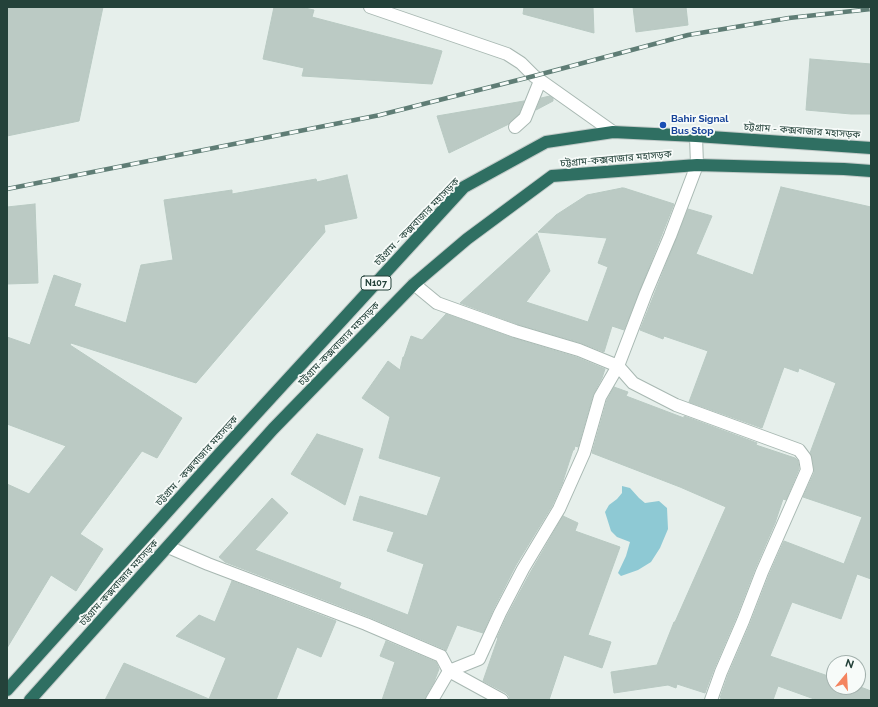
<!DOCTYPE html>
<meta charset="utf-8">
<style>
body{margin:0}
#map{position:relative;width:878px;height:707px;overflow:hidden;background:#e6efeb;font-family:Raleway,sans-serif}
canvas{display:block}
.frame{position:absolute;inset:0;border:8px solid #24423a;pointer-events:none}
.north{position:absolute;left:826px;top:655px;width:40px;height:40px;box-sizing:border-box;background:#f7fbf9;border:1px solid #a3b1ad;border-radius:50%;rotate:18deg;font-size:11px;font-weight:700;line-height:16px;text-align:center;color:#24423a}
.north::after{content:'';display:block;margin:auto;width:14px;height:18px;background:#f4845f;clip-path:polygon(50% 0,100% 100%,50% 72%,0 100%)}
</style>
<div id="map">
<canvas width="878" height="707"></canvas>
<div class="frame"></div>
<div class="north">N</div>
</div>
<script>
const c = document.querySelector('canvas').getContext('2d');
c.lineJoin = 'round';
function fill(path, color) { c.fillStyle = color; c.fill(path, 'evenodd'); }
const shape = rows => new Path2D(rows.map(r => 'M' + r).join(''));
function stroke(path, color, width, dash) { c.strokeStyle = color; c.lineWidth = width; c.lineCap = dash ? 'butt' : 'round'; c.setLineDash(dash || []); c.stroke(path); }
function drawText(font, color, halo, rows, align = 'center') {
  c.font = font + ' Raleway,"Noto Sans Bengali",sans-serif'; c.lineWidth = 3.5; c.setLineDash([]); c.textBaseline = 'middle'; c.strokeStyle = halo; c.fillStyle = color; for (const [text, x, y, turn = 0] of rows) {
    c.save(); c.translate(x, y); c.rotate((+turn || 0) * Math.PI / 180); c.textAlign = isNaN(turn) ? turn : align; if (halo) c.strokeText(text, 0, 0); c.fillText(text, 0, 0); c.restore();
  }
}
const water = shape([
 [622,486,630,488,639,498,645,503,659,501,667,508,668,529,660,548,651,562,638,570,621,576,618,573,626,556,630,542,617,537,611,531,605,512,609,505,617,499,622,493]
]);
const building = shape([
 [7,7,103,7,79,121,7,136,7,7],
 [274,7,300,7,314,10,312,17,442,51,432,84,302,76,304,68,263,59,274,7],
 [524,7,593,7,594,33,523,14,524,7],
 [633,7,686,7,688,25,636,32,633,7],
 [810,59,871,64,871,114,851,114,806,110,810,59],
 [550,96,553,98,553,101,536,110,541,98,550,96],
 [524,101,519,114,509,124,449,153,437,116,524,101],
 [347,175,357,218,324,225,325,232,196,383,71,343,70,345,182,418,157,458,142,451,80,534,103,549,76,591,51,575,7,648,7,484,29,494,66,446,7,424,7,337,30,345,54,275,81,284,74,306,126,323,141,265,173,260,164,200,232,190,232,194,316,179,317,182,347,175],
 [781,187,871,207,871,579,857,574,841,619,792,602,770,656,834,678,834,687,858,686,871,691,871,700,817,700,778,686,773,700,725,700,720,698,728,675,750,624,769,575,784,541,844,564,862,517,803,497,814,473,814,469,812,457,810,453,836,383,799,368,798,372,784,367,762,428,689,402,708,351,664,336,663,339,640,330,688,209,712,216,696,254,753,275,781,187],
 [622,188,624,188,674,204,624,330,612,326,604,352,581,343,517,324,460,303,537,233,550,271,526,302,588,322,608,267,598,263,607,238,538,232,556,215,587,195,622,188],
 [35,204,38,283,7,284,7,207,35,204],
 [446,314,513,338,576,357,605,369,602,378,593,395,578,447,575,446,574,450,573,450,562,484,552,506,516,565,493,610,483,633,457,625,446,651,444,649,369,617,225,562,219,557,272,498,288,513,255,550,341,583,339,588,408,615,424,564,387,551,394,532,353,520,360,496,427,516,441,477,379,458,390,417,362,398,388,361,400,370,403,357,404,357,411,336,422,340,446,314],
 [614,387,628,392,626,396,684,418,684,416,757,443,756,445,795,458,798,461,799,469,786,500,783,499,775,523,755,569,736,618,714,669,705,693,677,684,676,688,668,685,614,693,611,672,657,665,674,622,675,622,726,507,680,487,592,453,607,400,614,387],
 [317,434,363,449,345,505,291,474,317,434],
 [563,516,578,523,575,531,620,547,588,635,611,642,602,668,564,655,549,700,509,700,509,696,506,693,483,681,498,638,497,638,507,616,530,573,563,516],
 [232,581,336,621,321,657,297,647,276,700,105,700,124,663,209,699,226,658,176,636,199,615,215,622,232,581],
 [386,641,436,662,439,669,434,682,426,696,425,700,382,700,395,662,380,656,386,641]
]);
const minor = shape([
 [370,7,507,54,521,63,534,76,613,132],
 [515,127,525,118,540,81],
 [414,284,437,303,515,331,579,350,618,366,633,383,676,405,799,450,805,458,807,470,762,572,743,621,721,672,711,700],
 [168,547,208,564,366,624,441,656,449,671,502,700],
 [432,700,449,671,479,659,500,613,523,569,559,509,584,453,600,397,618,366,646,293,670,236,697,165,696,136]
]);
const highway = shape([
 [7,690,222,451,464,187,546,142,613,132,696,136,871,148],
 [30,700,273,429,414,284,467,239,552,176,697,165,844,169,871,171]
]);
const rail = shape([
 [7,189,380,115,534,76,688,35,789,18,871,9]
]);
const markers = [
 [663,125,4,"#1a4fb4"]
];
const shields = [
 [376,283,30]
];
const shieldNames = [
 ["N107",376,283]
];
const transitNames = [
 ["Bahir Signal",671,119],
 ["Bus Stop",671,131]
];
const streetNames = [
 ["চট্টগ্রাম - কক্সবাজার মহাসড়ক",802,131,4],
 ["চট্টগ্রাম-কক্সবাজার মহাসড়ক",616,159,-5],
 ["চট্টগ্রাম - কক্সবাজার মহাসড়ক",417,222,-46],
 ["চট্টগ্রাম-কক্সবাজার মহাসড়ক",339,344,-46],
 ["চট্টগ্রাম - কক্সবাজার মহাসড়ক",197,461,-48],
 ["চট্টগ্রাম-কক্সবাজার মহাসড়ক",119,583,-48]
];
fill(water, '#8ec9d4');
fill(building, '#bbcac4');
stroke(building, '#b8c9c2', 1);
stroke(minor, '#a8b8b2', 14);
stroke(highway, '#c2cac8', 14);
stroke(minor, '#fff', 12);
stroke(highway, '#2f6f62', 12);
stroke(rail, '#5f7d75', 4.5);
stroke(rail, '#f7fbf9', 3, [9]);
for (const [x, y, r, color] of markers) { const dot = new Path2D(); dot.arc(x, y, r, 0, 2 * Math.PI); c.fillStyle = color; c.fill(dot); stroke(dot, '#f7fbf9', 1.5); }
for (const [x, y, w] of shields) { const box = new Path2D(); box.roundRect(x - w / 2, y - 7, w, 14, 3); c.fillStyle = '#f7fbf9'; c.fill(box); stroke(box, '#24423a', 1); }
drawText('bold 9px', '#24423a', null, shieldNames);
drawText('bold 10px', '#164399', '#f7fbf9', transitNames, 'left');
drawText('10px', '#24423a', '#f7fbf9', streetNames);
</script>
